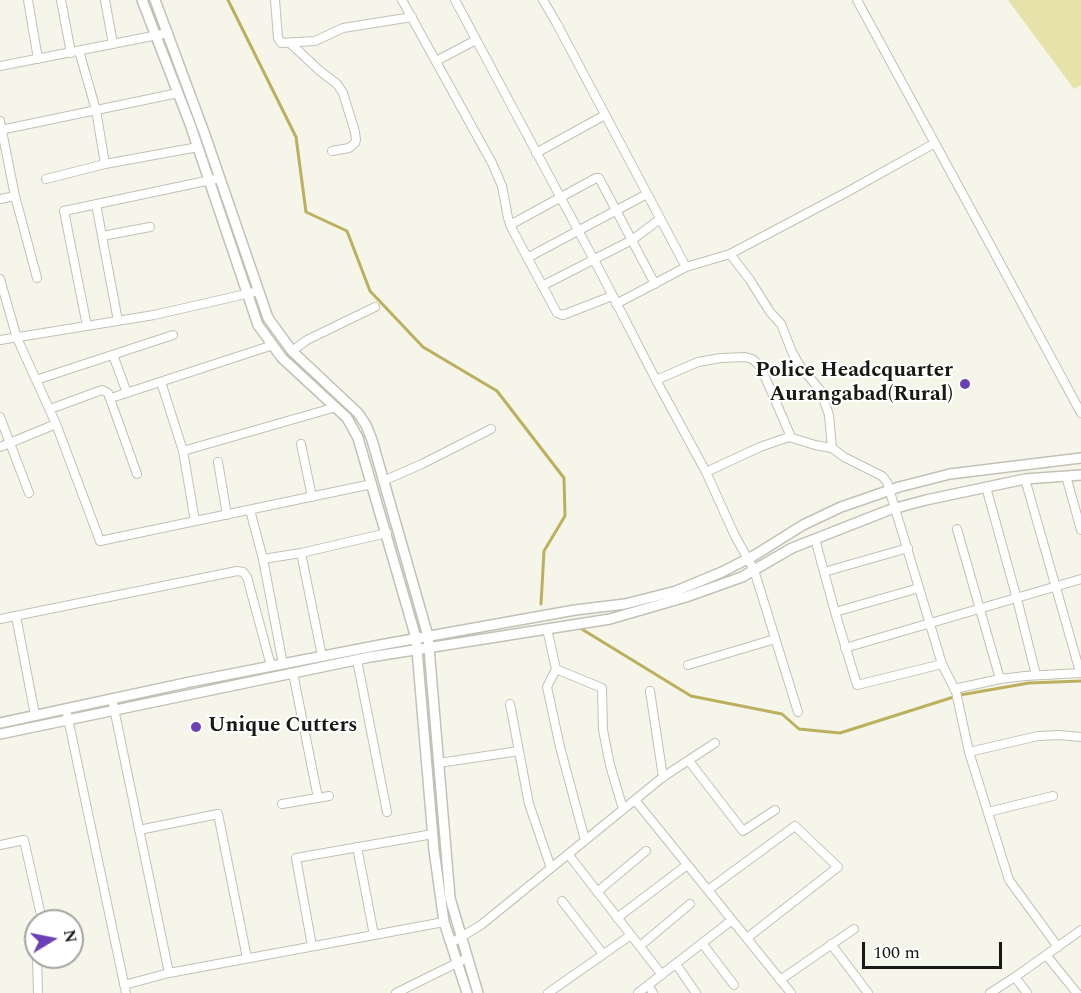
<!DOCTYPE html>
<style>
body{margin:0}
#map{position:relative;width:1081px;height:993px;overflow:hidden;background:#f6f5ea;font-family:Spectral,serif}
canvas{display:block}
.north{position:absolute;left:24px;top:909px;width:60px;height:60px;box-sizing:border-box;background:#fff;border:2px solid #a3a3a1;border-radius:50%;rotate:80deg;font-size:16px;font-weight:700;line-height:24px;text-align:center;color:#181814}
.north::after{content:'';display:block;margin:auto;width:21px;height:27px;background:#6d40b7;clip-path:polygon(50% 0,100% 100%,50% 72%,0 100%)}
.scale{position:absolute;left:862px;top:942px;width:140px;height:27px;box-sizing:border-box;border:3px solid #181814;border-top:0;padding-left:8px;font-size:18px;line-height:21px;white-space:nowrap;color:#181814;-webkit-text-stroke:4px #fff;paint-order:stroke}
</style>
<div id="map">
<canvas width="1081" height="993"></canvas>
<div class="north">N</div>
<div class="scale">100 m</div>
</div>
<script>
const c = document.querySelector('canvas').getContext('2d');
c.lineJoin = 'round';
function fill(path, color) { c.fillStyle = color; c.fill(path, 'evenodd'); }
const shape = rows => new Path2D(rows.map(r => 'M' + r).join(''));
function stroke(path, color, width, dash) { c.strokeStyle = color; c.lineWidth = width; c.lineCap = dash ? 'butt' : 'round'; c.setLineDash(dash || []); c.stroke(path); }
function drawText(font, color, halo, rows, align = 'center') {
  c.font = font + ' Spectral,serif'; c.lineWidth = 4.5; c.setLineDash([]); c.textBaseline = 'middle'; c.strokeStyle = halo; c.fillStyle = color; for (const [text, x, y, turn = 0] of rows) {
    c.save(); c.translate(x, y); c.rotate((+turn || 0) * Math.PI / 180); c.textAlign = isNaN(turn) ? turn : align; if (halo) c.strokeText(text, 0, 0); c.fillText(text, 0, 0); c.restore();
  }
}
const green = shape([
 [1008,0,1081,0,1081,85,1074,89]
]);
const stream = shape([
 [228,0,296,137,306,212,347,231,370,291,423,347,497,391,564,478,565,516,544,551,541,604],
 [580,628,691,696,782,714,799,729,840,733,960,695,1029,683,1081,681]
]);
const minor = shape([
 [28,0,38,59],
 [61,0,71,53],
 [105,0,113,44],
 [275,0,278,38,281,43,315,41,343,28,412,17],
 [402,0,492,163,502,186,508,218,512,229,557,313,563,315,612,296],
 [455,0,601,273,656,380,706,472,735,536,754,570,798,712],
 [543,0,557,24,686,267],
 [857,0,980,226,1081,413],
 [290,43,320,71,337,84,343,93,355,132,356,140,355,143,349,148,332,151],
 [79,51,96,110,105,164],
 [436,61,476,40],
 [0,66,168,33],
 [0,121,15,196,37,278],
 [0,130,178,93],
 [536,153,605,115],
 [46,179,105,164,198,147],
 [0,199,15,196],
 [96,204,118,321],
 [510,225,596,178,599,178,655,284],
 [102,236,150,227],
 [730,254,750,280,770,312,781,324,792,352,800,366,820,390,829,415,832,448,844,457,882,476,887,482,942,664,956,692,969,752,1009,880,1058,947],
 [527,258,647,194],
 [0,279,17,338,56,424,100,541,372,484],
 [542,286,632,240,660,219],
 [616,304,686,267,730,254,847,192,935,143],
 [87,326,64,211,220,178],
 [0,340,154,315,259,291],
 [292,351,307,340,375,307],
 [113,355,127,393],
 [36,380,173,335],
 [656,380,698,362,721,358,745,357,752,359,757,363,762,370,791,437],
 [161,382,183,451,336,407],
 [111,398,273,345],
 [50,409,102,390,108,393,137,474],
 [0,417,29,493],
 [301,444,312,497],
 [0,447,56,424],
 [183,451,195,521],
 [218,462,227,515],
 [706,472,760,447,789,437,815,445,832,448],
 [1066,476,1081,530],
 [1025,479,1080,672],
 [383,481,422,464,491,429],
 [986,487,1017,599,1036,675],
 [250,510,263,559,301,553],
 [957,529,1000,679],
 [815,539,835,612,857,685,942,664],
 [263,559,283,664],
 [824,572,908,548],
 [835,612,919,588],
 [16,616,35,715],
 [0,619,237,571,243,572,247,577,271,666],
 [547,629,556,669],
 [845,648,1081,579],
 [322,656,301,553,387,533],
 [357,660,387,812],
 [688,665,775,639],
 [293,673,318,798],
 [954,689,1000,679,1025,676,1081,673],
 [650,691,663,777],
 [112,699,169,973],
 [510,704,529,804,551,868],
 [66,709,126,993],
 [969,752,1038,736,1059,735,1081,737],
 [689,761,743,831,775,810],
 [439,763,519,751],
 [635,800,791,993],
 [282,804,329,796],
 [988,812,1053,796],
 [139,830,218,814,247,958],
 [585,840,560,747,547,687,556,669,602,688,603,730,610,765,623,809],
 [0,845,24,840,40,911],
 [357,847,374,935],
 [568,854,662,975],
 [708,890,795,826,838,867,747,938],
 [597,892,646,851],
 [562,901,603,954],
 [617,918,687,865],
 [451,943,481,925,663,777,715,743],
 [702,943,734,985],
 [831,944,868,993],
 [312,946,296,858,433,834],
 [640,946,690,904],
 [1046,955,1077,993],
 [37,957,38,993],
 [676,964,696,993],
 [1015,977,1027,993],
 [780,980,854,929],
 [124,985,169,973,444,922],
 [648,985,653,993],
 [396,993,467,958],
 [548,993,631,935],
 [638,993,732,920],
 [990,993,1015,977,1081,930]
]);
const tertiary = shape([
 [142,0,190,124,258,325,282,358,347,418,358,438,416,638,434,850,444,922,467,993],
 [155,0,204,132,268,318,292,351,358,413,366,425,372,440,428,636,450,898,478,993],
 [0,723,190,682,380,645,575,610,625,604,676,591,722,572,755,555,803,525,841,507,899,487,950,474,1081,458],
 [0,734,370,657,610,619,686,597,742,577,792,548,889,510,926,500,1025,479,1081,475]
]);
const markers = [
 [965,384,6,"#6d40b7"],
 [196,727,6,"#6d40b7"]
];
const poiNames = [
 ["Police Headcquarter",953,372],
 ["Aurangabad(Rural)",953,396],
 ["Unique Cutters",208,727,"left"]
];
fill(green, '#e7e1aa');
stroke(stream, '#bbb05e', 3);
stroke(minor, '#c2c1b6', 10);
stroke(tertiary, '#c2c1b6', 12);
stroke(minor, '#fff', 8);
stroke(tertiary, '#fff', 9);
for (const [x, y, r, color] of markers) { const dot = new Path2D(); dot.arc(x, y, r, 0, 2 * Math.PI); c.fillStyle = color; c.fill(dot); stroke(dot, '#fff', 2); }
drawText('bold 21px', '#181814', '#fff', poiNames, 'right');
</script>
